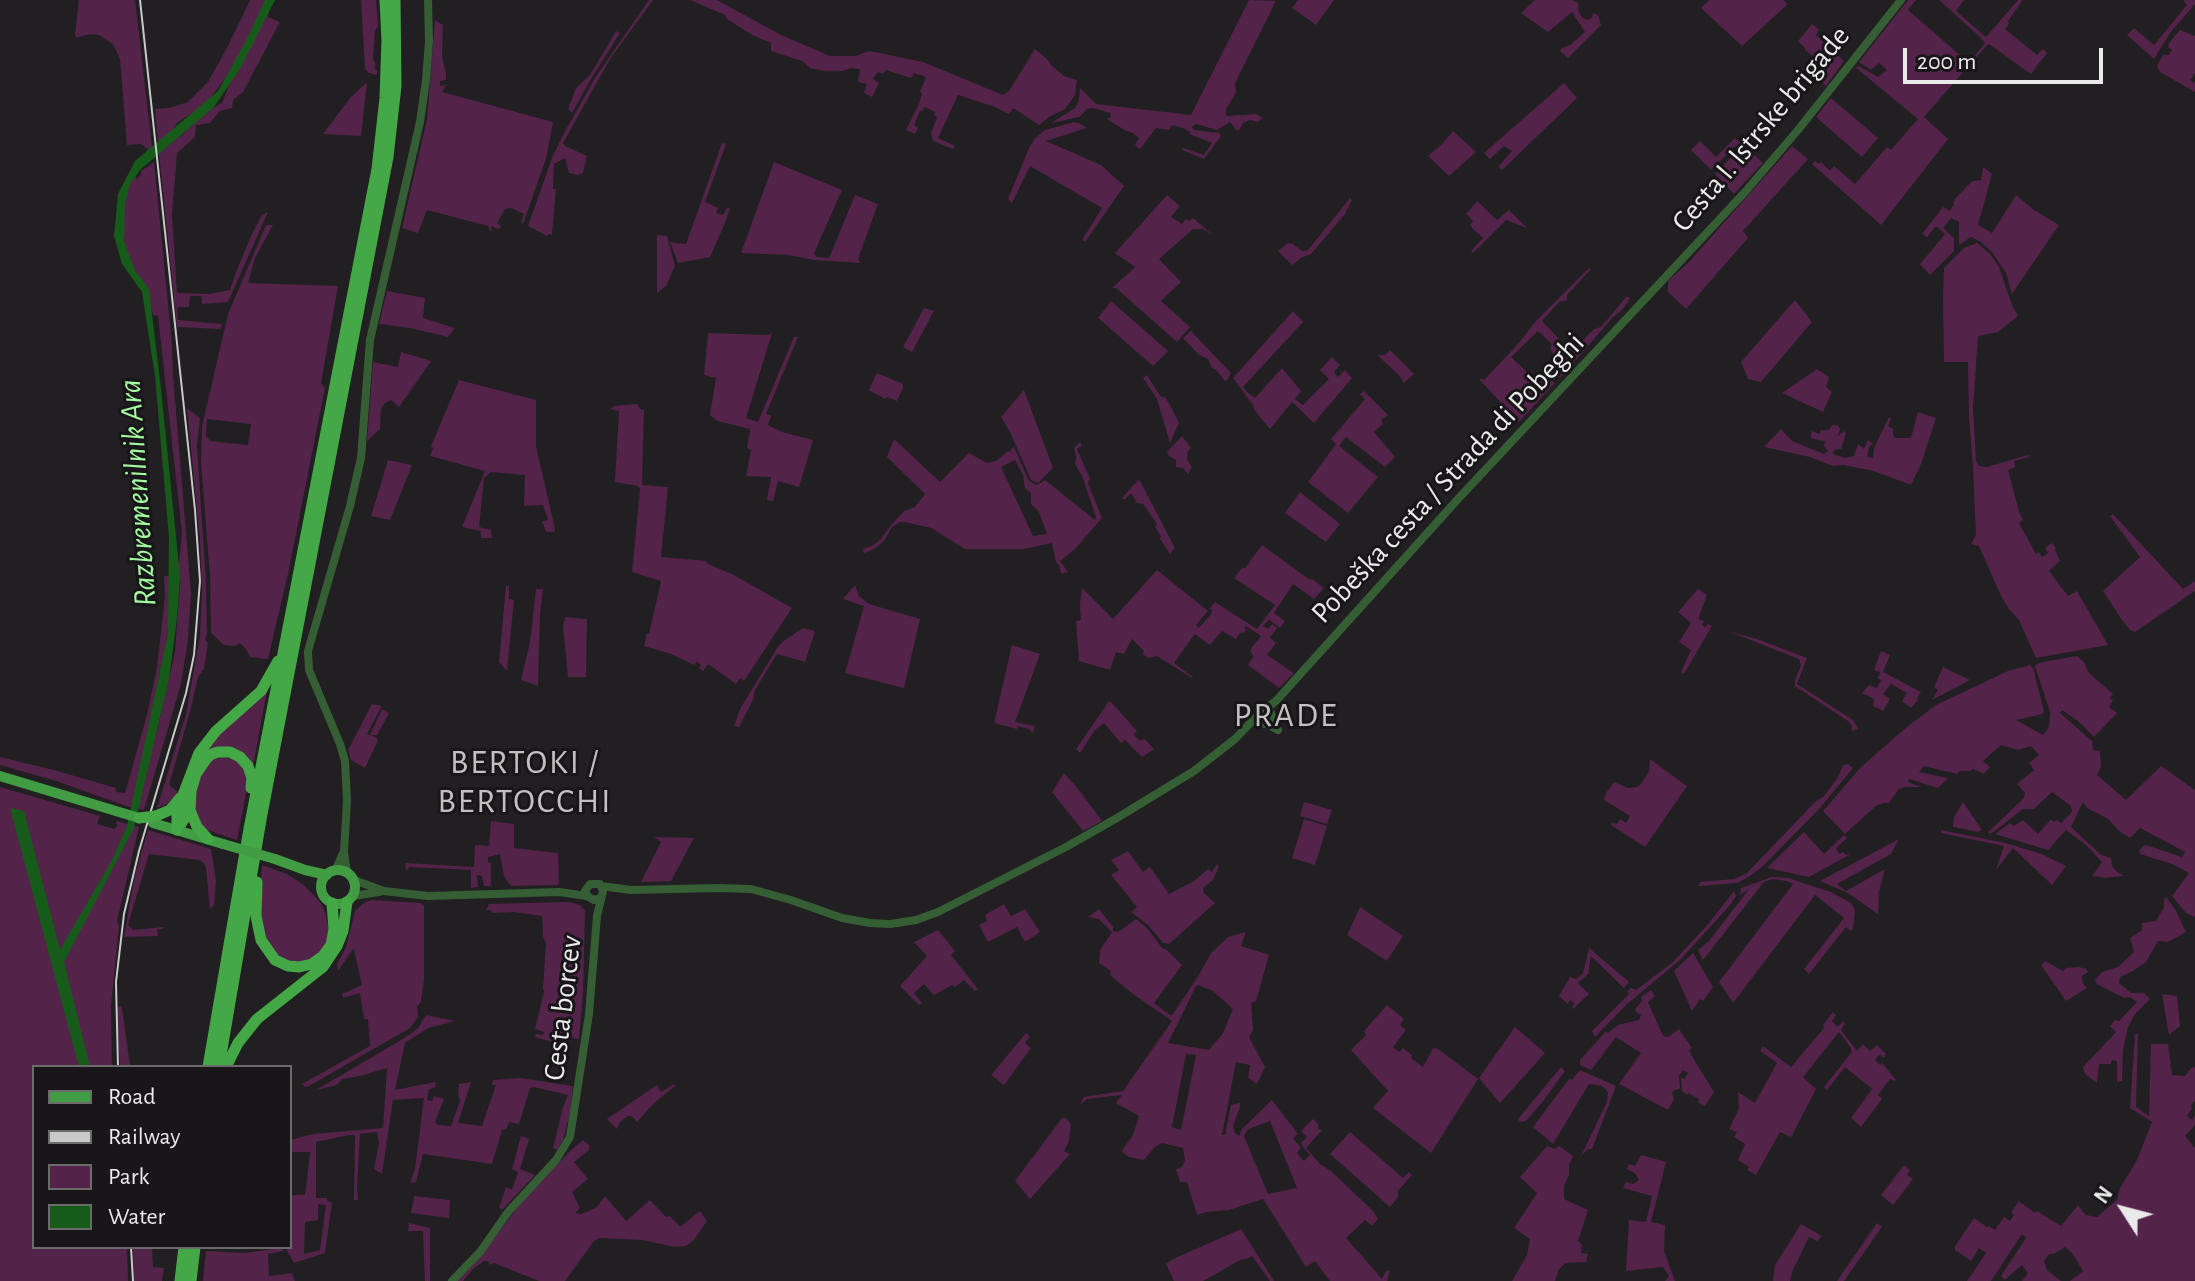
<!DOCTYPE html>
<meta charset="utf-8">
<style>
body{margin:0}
#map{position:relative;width:2195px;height:1281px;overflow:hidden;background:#211f21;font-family:"Alegreya Sans",sans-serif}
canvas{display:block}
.legend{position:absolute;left:32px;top:1065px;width:260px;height:184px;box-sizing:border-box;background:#181618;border:2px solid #6c6b6c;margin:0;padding:10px 14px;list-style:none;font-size:24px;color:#ebeaeb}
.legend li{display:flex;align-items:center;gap:16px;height:40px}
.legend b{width:40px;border:2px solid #6c6b6c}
.north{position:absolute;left:2083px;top:1169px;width:80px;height:80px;-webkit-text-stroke:6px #181618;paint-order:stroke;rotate:306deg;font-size:22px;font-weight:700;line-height:32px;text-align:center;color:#ebeaeb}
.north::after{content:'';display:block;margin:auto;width:28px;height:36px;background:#ebeaeb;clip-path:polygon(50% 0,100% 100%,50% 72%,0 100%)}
.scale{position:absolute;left:1903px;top:48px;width:200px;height:36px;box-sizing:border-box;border:4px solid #ebeaeb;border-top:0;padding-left:10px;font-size:24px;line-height:28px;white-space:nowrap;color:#ebeaeb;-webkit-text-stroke:6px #181618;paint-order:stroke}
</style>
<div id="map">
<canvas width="2195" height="1281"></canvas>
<ul class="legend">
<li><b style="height:10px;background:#429c43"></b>Road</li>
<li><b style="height:10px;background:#cac9ca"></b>Railway</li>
<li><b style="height:22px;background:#532349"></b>Park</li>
<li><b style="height:22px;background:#175b1a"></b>Water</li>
</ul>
<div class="north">N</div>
<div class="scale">200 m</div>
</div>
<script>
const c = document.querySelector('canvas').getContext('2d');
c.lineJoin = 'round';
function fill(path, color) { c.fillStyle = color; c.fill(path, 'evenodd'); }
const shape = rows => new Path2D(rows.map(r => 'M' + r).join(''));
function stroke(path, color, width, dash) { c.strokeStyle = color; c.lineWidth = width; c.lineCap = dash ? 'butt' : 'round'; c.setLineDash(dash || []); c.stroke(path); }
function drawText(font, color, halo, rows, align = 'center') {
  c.font = font + ' "Alegreya Sans",sans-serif'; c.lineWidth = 6; c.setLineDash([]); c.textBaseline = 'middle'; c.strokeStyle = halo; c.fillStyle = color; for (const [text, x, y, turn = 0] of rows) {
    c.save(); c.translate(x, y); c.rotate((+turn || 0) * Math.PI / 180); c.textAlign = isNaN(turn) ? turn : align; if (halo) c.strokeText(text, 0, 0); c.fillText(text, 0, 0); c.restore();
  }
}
const green = shape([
 [79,0,135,0,152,147,149,150,141,144,127,145,120,59,113,44,99,35,90,34,76,38,75,34],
 [250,0,271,0,268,17,280,22,243,92,233,100,232,108,220,111,210,123,196,125,195,137,177,153,172,215,177,293,209,294,230,290,236,272,252,234,262,215,268,212,228,302,202,304,201,296,190,296,189,307,177,307,178,320,222,324,221,329,177,327,159,153,183,134,202,113,222,103,234,73,230,72,205,105,178,122,170,134,158,142,155,109,169,108,188,102,208,82,227,48],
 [361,0,376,0,378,26,375,31,373,59,376,65,374,68,377,71,377,75,369,73,365,69],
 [649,0,653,0,610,59,563,143,565,146,587,156,583,173,578,175,569,173,565,158,554,164,553,189,556,189,552,235,548,234,547,236,528,226,552,158,563,135,595,78],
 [690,0,717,0,781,35,830,56,855,56,870,51,923,62,1003,95,1009,91,1035,49,1047,59,1052,66,1064,76,1077,80,1075,95,1065,109,1049,117,1039,125,1013,108,1009,114,995,107,958,95,938,138,955,146,953,149,933,141,931,133,937,117,934,115,935,112,925,107,922,111,920,111,914,125,918,128,915,134,906,130,919,104,922,93,920,92,926,77,914,73,911,78,886,70,883,74,878,72,873,79,879,83,872,97,864,93,867,84,858,82,860,69,851,68,842,71,824,71,810,68,802,61,771,51,771,43,752,35,727,19,725,15],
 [1249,0,1276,1,1235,83,1236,93,1226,109,1226,116,1256,114,1263,118,1258,122,1250,120,1243,123,1240,129,1237,131,1230,122,1217,130,1196,124,1192,127,1194,130,1219,133,1221,136,1204,159,1182,150,1183,148,1204,155,1212,143,1189,134,1190,132,1183,128,1172,125,1169,130,1156,128,1140,149,1135,145,1139,138,1131,132,1126,131,1107,119,1111,117,1110,113,1093,108,1087,109,1079,117,1051,123,1075,108,1079,100,1080,88,1096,104,1191,115],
 [1298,0,1334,0,1316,25,1292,8],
 [1535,0,1572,0,1578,3,1579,12,1582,18,1588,20,1592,18,1593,13,1598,15,1601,25,1568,58,1560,51,1562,48,1570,45,1585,32,1572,12,1548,32,1521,13],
 [1709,0,1783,0,1788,4,1742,46,1701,8],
 [1908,0,1916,0,1908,10,1969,63,1985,43,1979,36,1939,0,1964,0,1956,11,1986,37,2018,0,2023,0,2008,21,2009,24,2005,29,2037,55,2043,49,2047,53,2031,74,1989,44,1987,45,1924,117,1948,139,1881,225,1812,164,1815,161,1819,164,1821,162,1830,171,1834,166,1855,184,1887,147,1891,150,1918,119,1855,67,1859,66,1878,77,1887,70,1879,63,1871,70,1859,62],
 [2183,0,2195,0,2195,4,2170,33,2154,59,2127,35,2134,28,2154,45,2187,5],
 [435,20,443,25,442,56,446,74,446,80,440,81,440,86,446,85,442,92,553,122,546,159,523,224,521,223,524,214,511,208,505,209,497,223,501,226,499,229,491,226,492,234,488,226,427,210,418,233,402,228,427,119],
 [1812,24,1819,30,1816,35,1844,61,1826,86,1812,74,1820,62,1805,50,1805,48,1798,41],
 [2180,30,2195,36,2195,73,2190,80,2195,83,2195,92,2160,72,2157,66,2163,55,2169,55,2172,50,2168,47,2169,43],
 [616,31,620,33,591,79,572,113,568,109,576,88,590,75],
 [367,82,361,136,323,134,350,98],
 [1564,83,1577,98,1502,170,1498,167,1512,151,1504,146,1490,159,1484,153],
 [1831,98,1878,138,1862,157,1816,117],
 [1074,122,1079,123,1087,128,1046,141,1101,165,1124,186,1085,242,1082,240,1102,208,1030,166,1012,203,1008,199,1029,148,1035,138,1045,130],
 [1453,131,1476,152,1449,176,1428,156,1442,144],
 [1735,138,1763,163,1734,194,1715,174,1740,148,1736,145,1711,170,1691,150,1700,141,1716,157],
 [722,143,726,144,705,202,718,208,716,213,723,215,727,208,730,208,725,223,710,257,678,263,670,242,686,244],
 [1792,146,1808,159,1743,231,1748,238,1686,309,1668,292,1668,281,1688,263],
 [154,162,172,345,173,375,191,593,188,640,181,684,144,810,137,809,146,765,157,731,175,652,180,583,177,563,179,562,182,532,158,316,153,315,148,292,127,256,122,225,123,201,128,185,135,177,137,179,141,175,141,171],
 [774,162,842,190,815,251,814,254,817,257,829,258,855,195,878,204,858,259,861,263,814,260,789,255,741,253],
 [1983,167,1992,174,1978,225,1992,233,2016,195,2034,210,2059,225,2012,294,2006,273,1992,252,1981,242,1971,237,1959,245,1959,222,1951,218,1943,228,1954,238,1954,251,1930,275,1920,264,1945,234,1936,226,1927,237,1922,234,1943,207,1950,211,1954,204,1953,203,1955,199,1967,186,1973,181,1981,180],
 [1167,195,1180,206,1171,217,1182,224,1186,219,1189,221,1193,218,1213,235,1203,229,1193,229,1159,259,1181,282,1161,301,1190,327,1177,342,1116,288,1112,288,1135,267,1115,253],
 [1350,198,1352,200,1345,214,1311,254,1301,258,1292,265,1278,251,1288,243,1293,244,1302,251,1308,250],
 [1477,201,1497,220,1509,210,1527,228,1506,220,1473,253,1471,251,1483,238,1473,229,1470,225,1473,221,1466,214],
 [266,225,273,225,255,258,248,283,338,286,321,383,325,388,288,574,268,659,250,657,246,649,240,643,235,646,224,645,211,633,210,575,201,463,202,426,228,314],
 [207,419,251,424,248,445,210,441,206,435],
 [657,235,667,236,675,266,666,286,657,293],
 [1977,243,1990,254,1999,267,2012,305,2018,316,1998,332,1978,336,1973,409,1976,461,1979,466,1987,467,2028,455,2029,457,2014,461,2015,467,2008,470,2019,512,2023,520,2019,523,2036,554,2039,552,2042,557,2048,553,2045,548,2052,543,2056,548,2055,550,2060,561,2049,571,2068,596,2077,591,2108,645,2036,658,2019,620,2009,609,2001,596,1979,546,1971,544,1976,535,1973,467,1969,417,1968,362,1944,362,1943,300,1944,268,1964,248],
 [1589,268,1591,269,1567,295,1567,300,1559,302,1542,321,1560,340,1555,345,1561,350,1568,346,1576,347,1594,329,1601,327,1626,297,1630,297,1629,300,1622,310,1613,317,1560,378,1554,373,1550,379,1555,383,1519,422,1479,379,1481,378,1484,380,1518,344,1536,321],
 [1538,331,1552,344,1550,348,1557,362,1539,383,1511,357],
 [387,291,425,298,423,318,455,328,448,337,410,328,379,324],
 [1795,300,1812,322,1761,382,1748,379,1741,362],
 [1111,301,1168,351,1153,366,1098,318],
 [924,308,934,311,912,352,903,347],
 [1293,311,1303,322,1243,387,1247,392,1255,398,1282,368,1301,391,1295,399,1303,405,1329,379,1320,370,1332,357,1340,365,1334,372,1338,377,1345,370,1352,378,1314,423,1292,402,1270,429,1255,411,1253,405,1233,378],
 [1191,331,1231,373,1227,380,1225,381,1216,370,1212,368,1208,359,1199,355,1183,338],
 [708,333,767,335,772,333,746,418,758,422,794,337,798,337,766,414,771,416,768,425,782,432,813,440,799,487,778,481,773,501,767,500,771,477,746,476,751,450,747,448,750,429,717,421,710,415,716,378,704,375],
 [1390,350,1414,374,1404,383,1399,375,1377,355,1385,355],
 [401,352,431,361,399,407,391,400,385,403,381,409,380,429,367,441,373,362,398,367],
 [1817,369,1829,377,1826,387,1832,392,1823,412,1782,393],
 [877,373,903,384,903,388,897,401,887,397,885,399,869,390],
 [1147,375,1161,397,1165,397,1170,405,1179,423,1170,443,1157,399,1143,378],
 [459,380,536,400,536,446,555,529,554,532,546,532,542,521,548,520,543,505,524,506,525,475,491,472,484,478,479,527,491,530,492,538,481,538,481,531,462,527,485,471,430,456,433,448,431,446,432,444],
 [1024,390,1053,468,1038,483,1031,480,1010,432,1001,417],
 [1364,391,1388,415,1381,420,1383,424,1374,432,1395,457,1385,467,1346,437,1339,446,1378,477,1348,513,1308,482,1336,444,1331,439,1365,399,1360,394],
 [637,404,640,409,644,410,642,485,668,487,661,557,706,561,708,564,732,574,792,608,744,681,740,678,736,684,708,664,703,671,699,668,701,665,697,661,694,665,671,654,644,646,647,633,649,634,661,581,632,572,640,489,638,486,615,482,619,411,610,409,614,406],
 [187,408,200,418,197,446,206,581,207,634,205,640,208,643,204,669,198,677,190,712,169,785,178,792,167,804,157,808,186,714,200,636,202,590,200,540],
 [1918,412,1936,418,1921,464,1911,485,1874,471,1843,465,1833,466,1810,457,1764,447,1781,429,1792,441,1824,454,1828,451,1824,446,1825,441,1813,439,1810,437,1812,431,1819,434,1821,430,1829,430,1832,425,1838,425,1840,429,1838,436,1844,431,1846,433,1841,449,1834,450,1833,454,1845,458,1854,456,1858,444,1864,449,1868,440,1873,444,1869,447,1867,457,1873,458,1874,448,1889,417,1891,419,1888,426,1893,429,1893,434,1895,438,1911,438],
 [1182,436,1191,448,1187,453,1187,459,1192,467,1188,474,1183,468,1176,467,1176,460,1169,456,1167,452],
 [894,439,940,482,969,453,987,463,996,461,1008,451,1011,452,1010,450,1014,447,1029,481,1037,485,1045,480,1095,520,1096,517,1082,476,1075,464,1076,457,1074,448,1080,442,1082,445,1077,449,1090,479,1088,483,1102,518,1075,549,1060,561,1068,572,1061,574,1059,565,1056,562,1052,543,1024,549,965,549,931,528,905,522,900,522,892,527,884,541,874,549,864,553,863,549,872,546,880,540,892,524,904,511,915,507,925,494,887,457],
 [1015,460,1023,475,1025,488,1031,493,1031,504,1039,512,1047,534,1033,536,1001,467],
 [388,460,412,465,390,520,371,516],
 [1139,479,1175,548,1170,554,1160,539,1161,536,1155,527,1157,524,1143,504,1137,503,1131,493,1124,500,1122,498],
 [1300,492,1340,524,1326,542,1285,513],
 [2113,514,2183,589,2195,581,2195,591,2135,632,2130,630,2122,620,2103,591,2140,557,2110,516],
 [1262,545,1310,580,1312,579,1324,588,1314,599,1293,584,1274,613,1285,621,1280,628,1269,620,1263,626,1268,629,1272,624,1277,628,1270,638,1276,643,1267,655,1294,673,1279,688,1248,665,1254,656,1250,652,1252,647,1261,636,1246,626,1244,628,1246,630,1244,633,1241,632,1236,639,1222,631,1210,645,1195,634,1174,663,1193,677,1192,678,1157,656,1149,658,1142,654,1144,651,1132,639,1124,654,1116,652,1110,670,1079,661,1076,621,1081,620,1080,604,1082,588,1113,619,1157,570,1208,611,1196,625,1199,628,1211,614,1212,610,1209,609,1215,602,1257,629,1275,605,1234,578,1242,568,1245,568],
 [164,576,172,576,171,618,132,808,56,781,0,765,0,757,54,770,116,788,116,792,125,793,147,715,157,667,165,597],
 [855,585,859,596,869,604,920,619,904,688,845,673,864,606,843,599],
 [506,586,509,586,509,599,514,600,507,671,499,662],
 [536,589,543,589,540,615,538,686,521,680,530,642],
 [1698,589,1707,595,1698,619,1704,621,1702,625,1705,627,1708,624,1712,626,1684,674,1681,672,1691,650,1679,642,1691,623,1678,612],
 [565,617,587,619,586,677,568,677,563,626],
 [803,628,815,631,805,662,777,654,755,690,753,700,739,727,734,726,740,709,777,648,782,642],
 [1730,632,1757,639,1807,658,1797,684,1853,720,1858,729,1852,731,1852,726,1848,721,1795,686,1795,680,1801,666,1799,659],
 [1012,645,1040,654,1015,722,1035,726,1033,733,1029,729,1018,726,1017,729,994,723],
 [1881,651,1890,655,1883,672,1921,692,1917,698,1918,700,1911,708,1902,701,1907,693,1891,684,1883,694,1890,699,1883,711,1873,706,1874,699,1862,693,1869,685,1877,688,1881,680,1878,678,1880,672,1874,670],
 [2077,656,2083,661,2089,673,2113,694,2110,698,2113,700,2109,707,2117,713,2094,737,2078,721,2062,710,2060,713,2092,741,2093,750,2100,751,2101,767,2097,775,2126,800,2161,766,2195,790,2195,917,2186,913,2172,896,2189,873,2172,864,2140,854,2139,851,2143,846,2146,845,2182,857,2185,852,2140,828,2130,838,2119,831,2108,819,2087,808,2083,802,2071,827,2101,855,2111,858,2112,866,2116,871,2124,876,2105,878,2092,876,2102,862,2086,845,2066,830,2048,850,1995,834,2010,823,2014,826,2023,820,2038,834,2051,819,2054,822,2056,820,2061,823,2072,812,2071,806,2052,792,2034,809,2023,809,1996,830,1990,834,1988,832,2024,798,2025,793,2017,784,2034,770,2029,763,2039,755,2031,746,2018,750,2001,745,1983,761,1990,767,1984,774,1973,769,1970,771,1960,771,1957,774,1924,766,1919,772,1948,778,1938,788,1909,779,1908,782,1921,787,1906,787,1899,789,1889,803,1884,803,1877,805,1845,834,1823,811,1861,767,1908,726,1936,705,2008,671,2030,665,2033,668,2044,711,2043,714,2016,720,2043,735,2049,727,2050,712,2035,666,2036,664,2048,661],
 [1943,667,1970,680,1932,700,1938,690,1934,687],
 [267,691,253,766,248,759,204,751,214,737],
 [1109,701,1111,702,1137,731,1134,735,1140,741,1145,739,1154,749,1142,757,1125,740,1121,743,1104,723,1095,730,1080,753,1076,749],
 [372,704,382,706,367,734,370,735,382,709,389,713,377,735,371,735,378,739,377,742,365,768,351,760,348,750],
 [222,757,233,759,241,764,246,771,248,783,237,840,204,829,194,811,198,780,205,766,214,759],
 [1650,759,1687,786,1645,847,1611,825,1612,823,1617,824,1620,819,1626,823,1630,816,1604,800,1606,793,1614,782,1628,788,1637,787,1641,784,1649,771],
 [1848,764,1853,768,1820,808,1761,868,1750,876,1737,883,1699,886,1700,882,1734,879,1747,873,1815,802,1824,796,1837,779,1843,765],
 [1064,773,1079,790,1102,821,1083,831,1052,792],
 [0,787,100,816,97,824,114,829,117,826,116,821,139,827,117,921,119,926,111,1006,112,1067,34,1067,34,1247,127,1247,128,1281,0,1281],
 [1304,802,1332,810,1327,824,1300,816],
 [1963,802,1982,830,1978,832,1953,827,1954,817],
 [1304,819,1327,826,1315,865,1292,858],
 [491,821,514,824,514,848,558,853,559,885,511,886,504,876,500,854,488,857,488,862,491,863,491,886,484,886,482,876,477,875,478,887,471,888,471,870,409,867,408,870,405,869,406,863,474,867,475,845,489,846],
 [148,830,211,849,216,881,214,905,210,910,206,868,204,863,199,860,149,854,128,925,133,930,164,927,164,928,157,930,158,936,124,937,134,879],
 [1941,830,2005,843,2042,854,2066,866,2052,885,2013,848,1996,870,2004,846,1941,833],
 [1804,832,1824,854,1844,835,1847,838,1836,848,1839,854,1843,852,1846,855,1851,854,1809,877,1767,868],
 [654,837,694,838,671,881,641,882,661,842],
 [1899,839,1891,854,1837,884,1846,891,1885,869,1879,892,1878,914,1848,893,1820,881],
 [1128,851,1143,872,1150,867,1169,894,1194,881,1208,869,1212,872,1217,864,1219,867,1213,880,1203,888,1204,893,1215,903,1169,944,1163,943,1148,925,1131,912,1137,907,1111,875,1119,870,1111,860],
 [262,865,287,874,304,885,320,902,325,911,330,935,319,955,302,963,284,961,267,945,259,910],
 [1772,877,1788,878,1806,884,1831,892,1851,903,1855,910,1853,928,1851,931,1846,927,1809,974,1804,969,1844,918,1815,895,1733,1003,1719,982,1793,884,1787,881,1773,879,1764,882,1703,960,1698,950,1709,941,1749,889,1740,895,1741,888],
 [1734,891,1736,896,1731,904,1681,959,1626,1005,1595,1037,1592,1031,1629,994,1627,991,1631,988,1636,990,1673,962,1709,923],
 [2166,897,2175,909,2186,932,2168,942,2158,941,2146,962,2133,971,2120,977,2119,983,2131,993,2144,993,2150,999,2135,1014,2128,1027,2123,1050,2122,1081,2117,1082,2117,1061,2112,1060,2111,1064,2099,1064,2097,1083,2085,1074,2083,1067,2116,1032,2110,1026,2115,1020,2119,1021,2137,1002,2130,997,2124,998,2097,984,2095,980,2102,972,2118,967,2134,952,2130,938,2142,930,2142,923,2156,921,2164,907,2164,899],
 [371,900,420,903,424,905,424,979,421,1002,417,1006,418,1017,410,1028,309,1086,305,1087,302,1084,370,1046,368,1019,364,1019,360,993,343,998,342,994,362,985,354,950,353,949,338,971,337,964,346,947,355,911,364,903],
 [569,902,580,905,585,911,583,994,579,1039,554,1035,552,1042,535,1037,536,1034,543,1035,544,1032,535,1029,544,992,543,988,546,944,543,936,542,916,514,912,492,913,491,910,486,910,489,904],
 [1004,904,1011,916,1025,909,1040,932,1025,942,1017,927,988,942,979,925,987,921,985,915],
 [1360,907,1403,936,1387,961,1347,935],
 [1099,909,1113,927,1113,931,1118,932,1136,919,1147,928,1162,948,1167,950,1182,965,1154,1003,1170,1015,1173,1014,1199,975,1211,953,1228,937,1246,932,1241,946,1269,955,1256,1001,1251,1003,1253,1030,1249,1037,1265,1067,1257,1084,1248,1078,1250,1065,1236,1062,1222,1135,1225,1135,1231,1105,1240,1103,1240,1107,1233,1126,1235,1133,1239,1136,1242,1129,1272,1100,1298,1134,1293,1138,1301,1148,1297,1153,1304,1161,1310,1155,1303,1147,1301,1143,1307,1137,1301,1131,1313,1119,1318,1124,1318,1129,1322,1130,1306,1148,1320,1164,1331,1171,1373,1211,1378,1219,1372,1226,1365,1220,1346,1238,1382,1279,1386,1271,1390,1270,1387,1281,1330,1281,1315,1261,1306,1267,1263,1199,1229,1210,1206,1212,1197,1215,1187,1182,1180,1182,1176,1169,1182,1167,1185,1160,1183,1148,1162,1143,1155,1147,1144,1160,1129,1157,1122,1152,1123,1149,1133,1135,1139,1116,1116,1103,1122,1095,1087,1099,1080,1104,1084,1097,1123,1091,1172,1021,1133,994,1110,975,1111,971,1099,963,1100,950,1112,932,1099,919,1088,917],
 [1198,985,1213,991,1233,1009,1223,1033,1209,1050,1168,1043,1196,986],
 [1186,1054,1196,1055,1181,1130,1172,1127],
 [1270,1121,1297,1188,1268,1194,1244,1136,1248,1129],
 [938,930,955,951,951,955,978,989,975,991,964,980,955,987,952,985,934,995,924,984,914,993,922,1003,919,1005,900,986,927,956,914,942],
 [1589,948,1629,982,1624,988,1591,956,1588,974,1578,983,1589,994,1573,1009,1572,1008,1574,1003,1570,1000,1568,1004,1559,996,1570,977,1576,979,1583,973],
 [1693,953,1713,987,1703,1001,1700,999,1692,1011,1674,971],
 [2045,961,2063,971,2066,968,2079,967,2086,969,2088,972,2082,976,2083,984,2087,988,2066,1001,2041,965],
 [1651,990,1655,996,1648,1002,1663,1036,1668,1037,1679,1029,1692,1048,1689,1051,1714,1092,1705,1106,1698,1102,1699,1099,1688,1093,1687,1095,1682,1091,1681,1077,1684,1079,1688,1073,1683,1070,1679,1076,1680,1089,1674,1090,1672,1093,1674,1099,1668,1110,1619,1084,1641,1053,1616,1037,1591,1070,1580,1065,1580,1060,1606,1031,1608,1033,1618,1025,1639,1020,1641,1015,1636,1012,1635,1009,1642,1001,1641,997],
 [2162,994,2177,996,2180,1026,2169,1035],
 [1387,1005,1404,1019,1400,1025,1406,1030,1393,1047,1399,1052,1403,1048,1412,1055,1411,1058,1423,1067,1433,1048,1438,1049,1478,1079,1431,1153,1373,1108,1388,1091,1351,1050,1366,1035,1364,1031],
 [120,1006,122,1007,130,1066,127,1067,120,1067,117,1016,118,1007],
 [1833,1012,1836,1015,1832,1021,1838,1027,1843,1021,1845,1023,1841,1030,1857,1051,1863,1044,1870,1051,1877,1045,1886,1054,1884,1058,1880,1054,1875,1060,1880,1065,1882,1063,1896,1080,1894,1081,1890,1079,1878,1095,1882,1099,1861,1127,1851,1118,1872,1089,1845,1067,1827,1090,1824,1087,1851,1053,1851,1048,1839,1032,1803,1077,1816,1089,1791,1137,1780,1132,1756,1175,1747,1170,1749,1167,1738,1160,1745,1144,1734,1137,1737,1132,1729,1129,1739,1109,1738,1092,1755,1103,1777,1063,1760,1051,1763,1046,1791,1067,1824,1028,1823,1025],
 [426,1015,455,1021,428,1028,405,1043,395,1090,435,1082,436,1087,429,1089,427,1100,432,1101,434,1096,444,1099,435,1122,438,1125,451,1126,460,1101,458,1094,459,1084,471,1082,458,1123,482,1126,496,1085,492,1085,493,1080,520,1078,573,1086,570,1113,563,1140,557,1150,553,1148,563,1107,568,1095,534,1087,530,1088,519,1124,509,1122,507,1128,502,1130,492,1164,423,1154,416,1182,410,1183,415,1169,424,1098,393,1100,382,1174,374,1169,379,1143,377,1132,360,1134,357,1188,358,1200,354,1200,355,1135,349,1135,316,1142,316,1198,327,1198,327,1201,332,1203,325,1253,294,1263,285,1247,290,1247,290,1195,305,1195,310,1152,290,1152,290,1140,313,1134,383,1128,387,1068,360,1076,342,1079,337,1085,316,1090,406,1037,418,1028],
 [318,1204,326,1205,320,1250,304,1254,305,1222,318,1220],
 [1515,1027,1545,1053,1500,1103,1479,1078],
 [1026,1033,1030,1036,1025,1043,1031,1048,1004,1085,991,1075],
 [2135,1034,2138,1034,2136,1107,2149,1116,2151,1044,2168,1044,2172,1075,2185,1076,2191,1068,2195,1067,2195,1101,2191,1105,2192,1109,2187,1116,2192,1120,2195,1115,2195,1125,2185,1136,2195,1148,2195,1281,2070,1281,2083,1271,2072,1253,2065,1247,2054,1254,2049,1254,2044,1261,2047,1270,2061,1281,2022,1281,2028,1273,2022,1265,2005,1280,2001,1276,2026,1238,2022,1234,1991,1281,1967,1281,1986,1253,1979,1248,1971,1261,1955,1250,1955,1246,1974,1218,1987,1227,1989,1226,1995,1230,2004,1217,2010,1221,2014,1215,2011,1212,2019,1201,2035,1213,2037,1211,2061,1226,2078,1205,2086,1215,2097,1217,2117,1200,2120,1188,2137,1160,2152,1122,2130,1108],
 [1561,1067,1565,1071,1544,1100,1526,1121,1520,1122,1518,1119],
 [1580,1070,1616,1086,1592,1149,1588,1149,1581,1156,1607,1102,1608,1092,1602,1086,1589,1084,1553,1144,1533,1127,1569,1079,1572,1080],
 [674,1084,675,1086,654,1103,637,1122,632,1116,628,1116,620,1122,617,1129,607,1119,657,1085,661,1092],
 [1062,1118,1066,1118,1071,1124,1069,1141,1064,1151,1070,1154,1030,1199,1015,1181],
 [1350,1132,1403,1178,1409,1172,1412,1175,1397,1192,1399,1196,1390,1207,1330,1154],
 [521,1136,529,1139,520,1169,535,1175,502,1210,499,1208,506,1187,512,1190,518,1172,512,1169],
 [583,1140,590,1146,589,1150,574,1162,588,1179,572,1192,580,1208,575,1213,581,1214,596,1208,605,1196,626,1221,650,1200,666,1217,670,1216,680,1227,700,1211,707,1221,693,1241,686,1246,674,1247,643,1240,599,1238,594,1241,565,1281,539,1281,494,1263,490,1265,488,1261,484,1261,474,1268,463,1281,457,1281,479,1259,520,1204,570,1151],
 [1547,1146,1555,1149,1559,1146,1573,1156,1569,1165,1569,1175,1564,1186,1564,1199,1588,1210,1578,1241,1582,1245,1581,1253,1588,1254,1586,1262,1565,1263,1559,1269,1555,1281,1512,1281,1527,1255,1530,1239,1514,1228,1537,1193,1520,1177],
 [1641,1155,1666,1162,1651,1222,1665,1225,1664,1251,1675,1281,1665,1281,1669,1276,1663,1267,1626,1271,1629,1220,1646,1222,1652,1196,1623,1188,1626,1182,1633,1184,1639,1180,1636,1174,1627,1169,1629,1164,1635,1166],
 [1904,1165,1910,1170,1907,1175,1913,1179,1893,1205,1881,1195],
 [414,1196,450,1200,449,1218,411,1213],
 [409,1223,430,1228,430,1281,425,1281,423,1231,408,1231],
 [1877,1223,1882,1227,1844,1281,1837,1281],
 [1801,1224,1822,1236,1817,1241,1809,1237,1793,1270,1790,1281,1773,1281,1775,1265],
 [1241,1229,1274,1281,1270,1281,1252,1256,1247,1259,1242,1259,1203,1281,1174,1281,1166,1264,1173,1259],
 [133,1247,152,1247,153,1267,164,1268,162,1281,134,1281],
 [282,1248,283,1251,268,1254,269,1276,292,1273,295,1281,203,1281,206,1251,244,1253]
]);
const water = shape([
 [265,0,275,0,240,69,214,107,140,170,130,184,125,204,124,241,135,270,149,289,161,389,180,576,177,618,169,679,134,828,64,962,90,1067,79,1067,10,808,24,811,60,950,112,860,127,826,168,633,169,537,155,376,142,292,122,264,114,236,118,194,135,161,218,91,247,39]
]);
const tertiary = shape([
 [1264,710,1276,701,1458,499,1745,192,1798,130,1901,0],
 '1258 717a7 7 0 1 1 14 0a7 7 0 1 1-14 0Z',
 [1265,723,1278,730],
 [335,871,343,853],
 [347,873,344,852,347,800,345,761,340,744,309,670,308,651,350,506,361,458,370,340,420,122,426,80,429,42,428,0],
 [354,880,384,891,428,896,559,892,587,896],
 [601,886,631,890,718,888,751,889,791,900,842,918,870,923,890,924,916,920,938,912,1066,847,1117,818,1194,771,1235,739,1258,715],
 [353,896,379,892],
 [452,1281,480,1252,508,1212,556,1160,570,1137,589,1014,597,916,603,891,600,884,590,884,585,891,587,896,594,900,600,898]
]);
const primary = shape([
 [0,776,139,818],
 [153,823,223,844],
 [275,859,305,870,327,875],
 '321 887a17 17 0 1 1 34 0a17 17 0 1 1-34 0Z'
]);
const trunk = shape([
 [190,810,197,827,208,839],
 [156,816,170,810,180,798],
 [177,830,177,817,183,795,199,753,216,731,261,691,278,661],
 [177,830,190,810,191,791,196,774,207,758,212,754,218,752,230,752,240,757,248,766,252,778,251,788],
 [257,882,256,916,261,940,275,960,288,966,299,967,312,964,323,956,331,945,334,929,332,903],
 [208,1067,249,829,377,169,385,98,387,40,385,0],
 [219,1067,262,814,388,157,396,86,395,0],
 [226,1067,238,1043,257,1019,323,967,337,946,343,931,347,902],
 [180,1281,184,1247],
 [191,1281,195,1247]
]);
const rail = shape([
 [118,1067,116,982,124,914,139,851,186,693,194,655,200,581,195,510,140,0],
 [131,1247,133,1281]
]);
const primaryBridge = shape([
 [223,844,275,859]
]);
const trunkBridge = shape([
 [139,818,156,816]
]);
const streetNames = [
 ["Cesta I. Istrske brigade",1761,129,-50],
 ["Pobeška cesta / Strada di Pobeghi",1448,478,-47],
 ["Cesta borcev",563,1008,-83]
];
const waterNames = [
 ["Razbremenilnik Ara",138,493,-94]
];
const quarterNames = [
 ["PRADE",1286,716],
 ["BERTOKI /",525,763],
 ["BERTOCCHI",525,802]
];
fill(green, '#532349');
fill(water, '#175b1a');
stroke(tertiary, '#365e35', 8);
stroke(primary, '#429c43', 10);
stroke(trunk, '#44a846', 11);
stroke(rail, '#cac9ca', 2);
stroke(primaryBridge, '#429c43', 10);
stroke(trunkBridge, '#44a846', 11);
drawText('30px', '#ebeaeb', '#181618', streetNames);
drawText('italic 32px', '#a4fca1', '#181618', waterNames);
c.letterSpacing = '2px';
drawText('34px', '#c3c0c2', '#181618', quarterNames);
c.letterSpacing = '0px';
</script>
